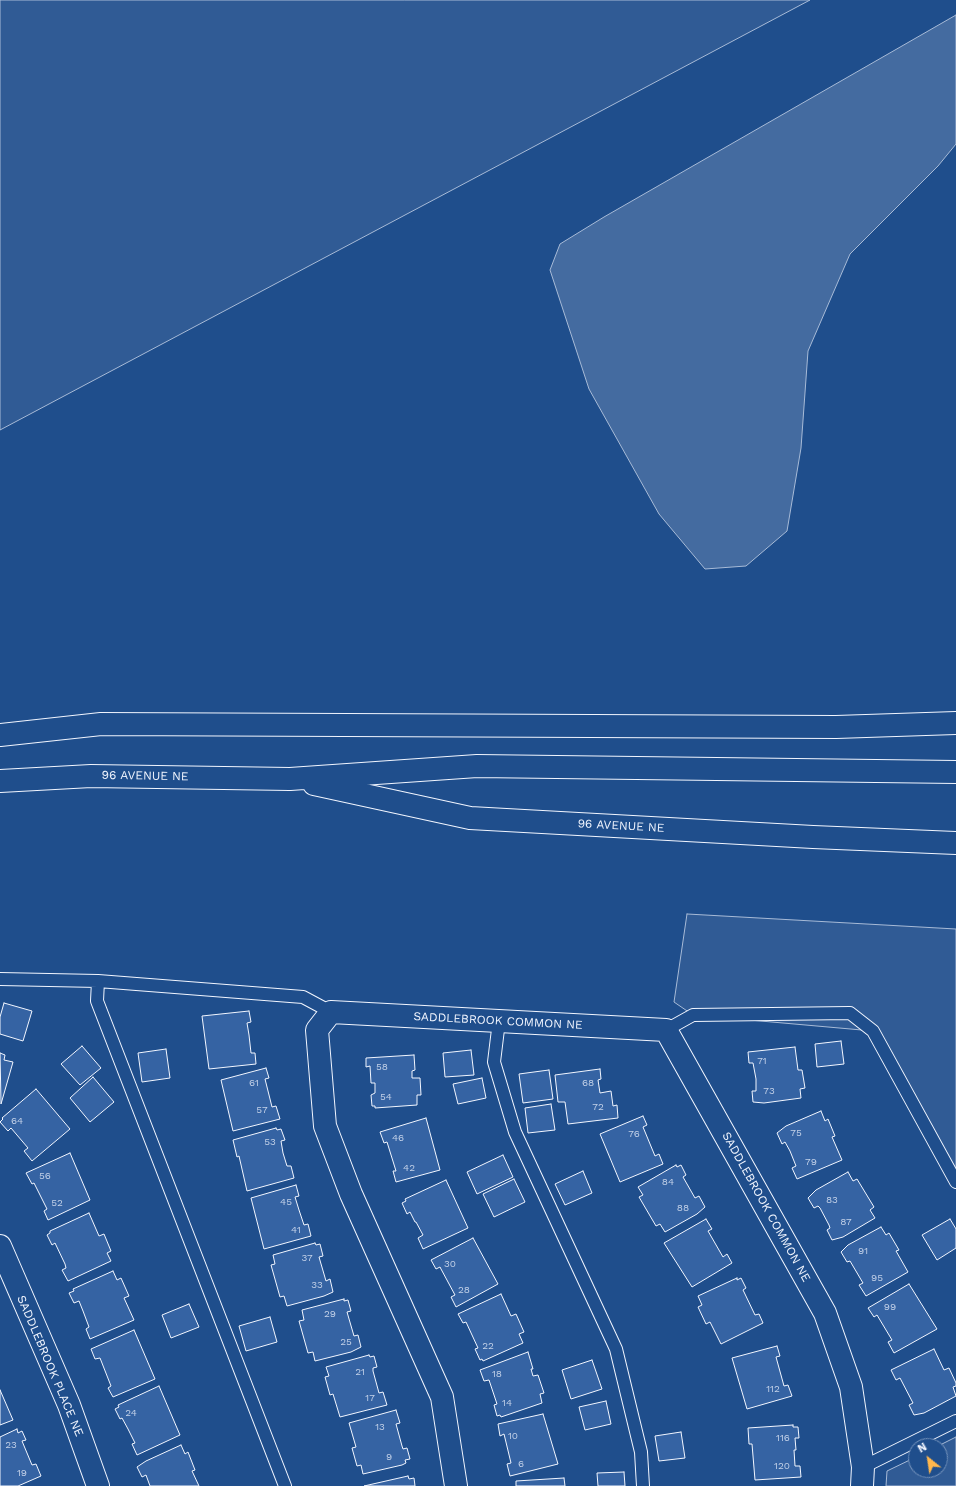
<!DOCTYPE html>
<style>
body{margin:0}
#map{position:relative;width:956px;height:1486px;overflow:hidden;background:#1f4e8c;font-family:"Work Sans",sans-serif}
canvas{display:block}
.north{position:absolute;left:908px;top:1438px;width:40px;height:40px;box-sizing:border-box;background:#1f4e8c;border:1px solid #7391ba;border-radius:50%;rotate:330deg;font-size:11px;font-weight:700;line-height:16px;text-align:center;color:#f2f6ff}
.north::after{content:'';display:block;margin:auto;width:14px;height:18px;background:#ffb74d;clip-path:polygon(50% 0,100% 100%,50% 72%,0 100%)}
</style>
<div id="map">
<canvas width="956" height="1486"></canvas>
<div class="north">N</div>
</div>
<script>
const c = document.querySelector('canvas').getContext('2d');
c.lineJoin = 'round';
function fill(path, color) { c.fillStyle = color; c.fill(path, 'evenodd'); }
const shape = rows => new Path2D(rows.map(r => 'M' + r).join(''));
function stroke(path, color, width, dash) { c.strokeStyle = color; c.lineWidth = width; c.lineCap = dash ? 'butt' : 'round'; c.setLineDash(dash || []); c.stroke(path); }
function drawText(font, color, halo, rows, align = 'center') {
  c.font = font + ' "Work Sans",sans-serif'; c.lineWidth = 3; c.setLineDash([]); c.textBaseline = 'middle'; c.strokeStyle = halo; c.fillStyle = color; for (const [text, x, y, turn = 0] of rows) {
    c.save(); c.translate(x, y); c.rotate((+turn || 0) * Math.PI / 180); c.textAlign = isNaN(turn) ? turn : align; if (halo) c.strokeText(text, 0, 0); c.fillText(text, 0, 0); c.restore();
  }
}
const green = shape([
 [0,0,810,0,0,430,0,0],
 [687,914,956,929,956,1170,873,1031,693,1015,674,1002,687,914],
 [956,1437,956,1486,886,1486,887,1471,916,1457,916,1470,940,1470,940,1446,938,1446,956,1437]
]);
const water = shape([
 [956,15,956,144,938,166,850,254,808,351,801,448,787,531,746,566,705,569,659,514,589,389,550,270,560,244,604,217,956,15]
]);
const building = shape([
 [4,1003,32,1011,23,1041,0,1034,0,1017,4,1003],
 [249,1011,251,1022,247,1023,249,1035,251,1053,255,1053,256,1064,209,1069,202,1016,249,1011],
 [841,1041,844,1064,817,1067,815,1044,841,1041],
 [82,1046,101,1068,80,1085,61,1064,82,1046],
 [795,1047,798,1070,802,1070,805,1088,800,1089,801,1098,764,1103,753,1102,752,1091,756,1091,756,1079,753,1063,749,1063,748,1052,795,1047],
 [166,1049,170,1078,142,1082,138,1053,166,1049],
 [471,1050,474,1075,445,1077,443,1053,471,1050],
 [0,1053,5,1055,4,1060,13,1062,1,1104,0,1053],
 [414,1055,415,1070,412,1071,412,1078,420,1078,421,1095,417,1095,417,1105,375,1108,375,1106,372,1106,371,1095,375,1093,375,1083,371,1083,370,1066,366,1067,366,1058,414,1055],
 [266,1068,269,1078,265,1079,272,1107,276,1106,280,1119,233,1131,221,1080,266,1068],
 [600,1069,601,1079,598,1080,600,1093,611,1091,613,1106,617,1105,618,1118,568,1124,565,1102,558,1102,555,1075,600,1069],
 [549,1070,553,1099,523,1103,519,1074,549,1070],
 [93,1077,114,1102,90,1122,70,1098,93,1077],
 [482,1078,486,1098,458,1104,453,1084,482,1078],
 [36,1089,70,1129,32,1161,24,1151,28,1148,11,1128,8,1131,0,1122,3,1119,2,1118,36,1089],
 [551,1104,555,1130,528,1133,525,1108,551,1104],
 [821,1111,825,1121,828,1119,835,1136,832,1137,842,1160,797,1179,792,1168,796,1166,790,1151,785,1142,782,1144,777,1133,786,1126,821,1111],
 [643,1116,647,1125,643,1127,655,1156,659,1154,663,1164,620,1182,600,1134,643,1116],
 [426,1118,440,1170,396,1182,393,1171,396,1171,387,1142,384,1143,380,1132,426,1118],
 [276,1128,277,1130,281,1129,285,1140,281,1141,283,1153,287,1166,291,1166,294,1178,247,1191,239,1156,237,1157,233,1140,276,1128],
 [70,1153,90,1200,48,1220,44,1211,47,1209,34,1183,32,1184,26,1173,70,1153],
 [503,1155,513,1177,477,1194,467,1172,503,1155],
 [676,1165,677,1167,681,1165,686,1175,683,1177,695,1198,699,1196,705,1207,697,1214,665,1232,660,1224,656,1226,639,1197,643,1195,638,1187,676,1165],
 [583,1171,592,1193,565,1205,555,1184,583,1171],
 [848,1172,853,1181,857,1179,874,1207,870,1210,875,1218,843,1237,832,1240,827,1230,830,1228,829,1225,820,1208,818,1206,814,1208,808,1198,816,1190,848,1172],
 [514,1179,525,1202,494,1217,483,1194,514,1179],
 [446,1180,468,1228,423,1249,418,1238,423,1235,416,1222,415,1222,410,1212,407,1214,402,1203,406,1201,405,1199,446,1180],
 [296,1185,299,1196,295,1197,299,1210,304,1225,308,1224,311,1236,264,1249,251,1198,296,1185],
 [89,1213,99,1236,104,1234,111,1251,107,1253,111,1261,68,1281,62,1270,66,1268,65,1264,55,1243,52,1245,47,1235,50,1233,50,1231,89,1213],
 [706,1219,712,1229,708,1231,723,1257,727,1254,732,1263,692,1287,664,1243,706,1219],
 [950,1219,956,1229,956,1248,937,1260,922,1235,950,1219],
 [881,1227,886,1235,889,1233,899,1250,896,1251,908,1272,866,1296,859,1285,863,1283,850,1261,847,1262,841,1252,848,1245,881,1227],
 [473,1238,498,1284,456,1307,451,1297,455,1295,441,1269,440,1267,436,1269,431,1260,473,1238],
 [315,1243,316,1245,320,1244,323,1256,319,1257,326,1281,330,1279,333,1292,324,1296,287,1306,284,1296,280,1297,271,1265,275,1264,273,1255,315,1243],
 [113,1271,117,1280,121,1278,129,1296,124,1298,134,1320,90,1339,86,1329,89,1327,83,1311,79,1301,74,1303,69,1293,74,1291,73,1289,113,1271],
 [737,1278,737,1280,741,1278,746,1288,743,1290,744,1292,755,1315,759,1314,763,1323,721,1344,710,1322,706,1324,698,1307,702,1305,698,1296,737,1278],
 [909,1284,937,1329,894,1353,888,1342,892,1340,877,1315,874,1317,868,1308,909,1284],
 [501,1294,511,1316,516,1314,524,1332,519,1334,523,1343,483,1361,482,1359,480,1360,475,1349,478,1348,466,1322,463,1323,458,1314,501,1294],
 [344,1299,344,1301,348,1300,351,1311,347,1312,354,1336,358,1335,361,1347,351,1352,315,1361,313,1352,308,1353,299,1321,304,1320,302,1310,344,1299],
 [189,1304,199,1327,171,1338,162,1315,189,1304],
 [270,1317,277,1342,246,1351,239,1326,270,1317],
 [134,1330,155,1379,113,1397,108,1388,111,1386,100,1358,95,1359,91,1349,134,1330],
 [777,1346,780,1356,776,1357,784,1386,788,1385,792,1396,747,1409,732,1358,777,1346],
 [934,1349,944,1370,949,1368,956,1383,956,1386,953,1387,956,1396,924,1413,914,1415,909,1405,913,1403,900,1378,896,1380,891,1370,934,1349],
 [528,1352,533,1369,531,1369,533,1376,538,1375,544,1393,540,1394,542,1403,501,1417,500,1415,497,1416,494,1405,497,1404,489,1380,484,1381,480,1370,528,1352],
 [369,1355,370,1357,374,1356,377,1367,373,1368,373,1371,379,1393,383,1392,387,1405,340,1417,333,1394,330,1395,325,1377,329,1376,326,1367,369,1355],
 [592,1360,602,1389,571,1399,562,1370,592,1360],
 [159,1386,180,1435,137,1455,132,1444,135,1443,128,1429,122,1418,120,1419,115,1409,119,1407,118,1405,159,1386],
 [0,1390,13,1420,0,1425,0,1390],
 [606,1401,611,1424,585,1430,579,1407,606,1401],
 [396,1410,400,1423,396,1424,402,1446,403,1449,407,1448,410,1459,405,1460,406,1463,402,1465,363,1474,361,1465,357,1466,352,1448,356,1447,349,1423,396,1410],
 [543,1414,558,1464,510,1476,507,1464,511,1463,504,1434,500,1436,498,1424,543,1414],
 [793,1425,793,1427,798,1427,799,1438,795,1438,796,1450,794,1450,795,1466,800,1466,801,1477,755,1480,752,1444,749,1444,748,1428,793,1425],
 [17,1429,18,1433,22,1431,26,1440,22,1441,32,1465,36,1464,41,1476,18,1486,0,1486,0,1437,17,1429],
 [681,1432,685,1458,659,1461,655,1436,681,1432],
 [181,1445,185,1454,188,1452,195,1470,192,1471,199,1486,150,1486,146,1475,142,1477,137,1467,146,1461,181,1445],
 [624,1472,625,1486,598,1486,597,1473,624,1472],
 [408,1476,409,1479,414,1478,415,1486,364,1486,408,1476],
 [564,1478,565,1486,516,1486,516,1481,564,1478]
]);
const lane = shape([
 [0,979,98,981,303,997,331,1012],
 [98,981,97,1001,285,1486],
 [499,1021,494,1062,515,1132,616,1349,641,1452,643,1486],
 [666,1030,693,1015,850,1013,873,1031,956,1182],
 [863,1467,956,1421]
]);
const street = shape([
 [0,1246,69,1405,98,1486],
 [456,1486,442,1397,351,1194,325,1126,317,1030,331,1012,666,1030,825,1313,851,1387,863,1467,862,1486]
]);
const primary = shape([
 [0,781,91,776,290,779,477,766,956,772],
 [314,784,470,818,813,837,956,843]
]);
const highway = shape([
 [0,735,101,724,836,727,956,723]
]);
const numberNames = [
 ["71",762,1061],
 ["58",382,1067],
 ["61",254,1083],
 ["68",588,1083],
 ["73",769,1091],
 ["54",386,1097],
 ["72",598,1107],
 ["57",262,1110],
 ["64",17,1121],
 ["75",796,1133],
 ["76",634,1134],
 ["46",398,1138],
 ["53",270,1142],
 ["79",811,1162],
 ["42",409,1168],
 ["56",45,1176],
 ["84",668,1182],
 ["83",832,1200],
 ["45",286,1202],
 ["52",57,1203],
 ["88",683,1208],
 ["87",846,1222],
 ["41",296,1230],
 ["91",863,1251],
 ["37",307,1258],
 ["30",450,1264],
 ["95",877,1278],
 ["33",317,1285],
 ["28",464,1290],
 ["99",890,1307],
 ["29",330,1314],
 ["25",346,1342],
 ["22",488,1346],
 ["21",360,1372],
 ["18",497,1374],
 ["112",773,1389],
 ["17",370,1398],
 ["14",507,1403],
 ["24",131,1413],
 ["13",380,1427],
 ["10",513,1436],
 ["116",783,1438],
 ["23",11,1445],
 ["9",389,1457],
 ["6",521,1464],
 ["120",782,1466],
 ["19",22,1473]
];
const streetNames = [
 ["96 AVENUE NE",145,776,1],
 ["96 AVENUE NE",621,826,3],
 ["SADDLEBROOK COMMON NE",498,1021,3],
 ["SADDLEBROOK COMMON NE",766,1207,61],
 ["SADDLEBROOK PLACE NE",50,1366,67]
];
fill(green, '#305b95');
stroke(green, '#a8bbd7', 1);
fill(water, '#446ba0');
stroke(water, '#a8bbd7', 1);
fill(building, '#3563a3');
stroke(building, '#f2f6ff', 1);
stroke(lane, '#f2f6ff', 14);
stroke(street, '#f2f6ff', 24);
stroke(primary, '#f2f6ff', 24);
stroke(highway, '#f2f6ff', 24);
stroke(lane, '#1f4e8c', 12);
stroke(street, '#1f4e8c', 22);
stroke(primary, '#1f4e8c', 22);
stroke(highway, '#1f4e8c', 22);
drawText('10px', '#c3d1e8', null, numberNames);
drawText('12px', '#f2f6ff', '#1f4e8c', streetNames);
</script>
